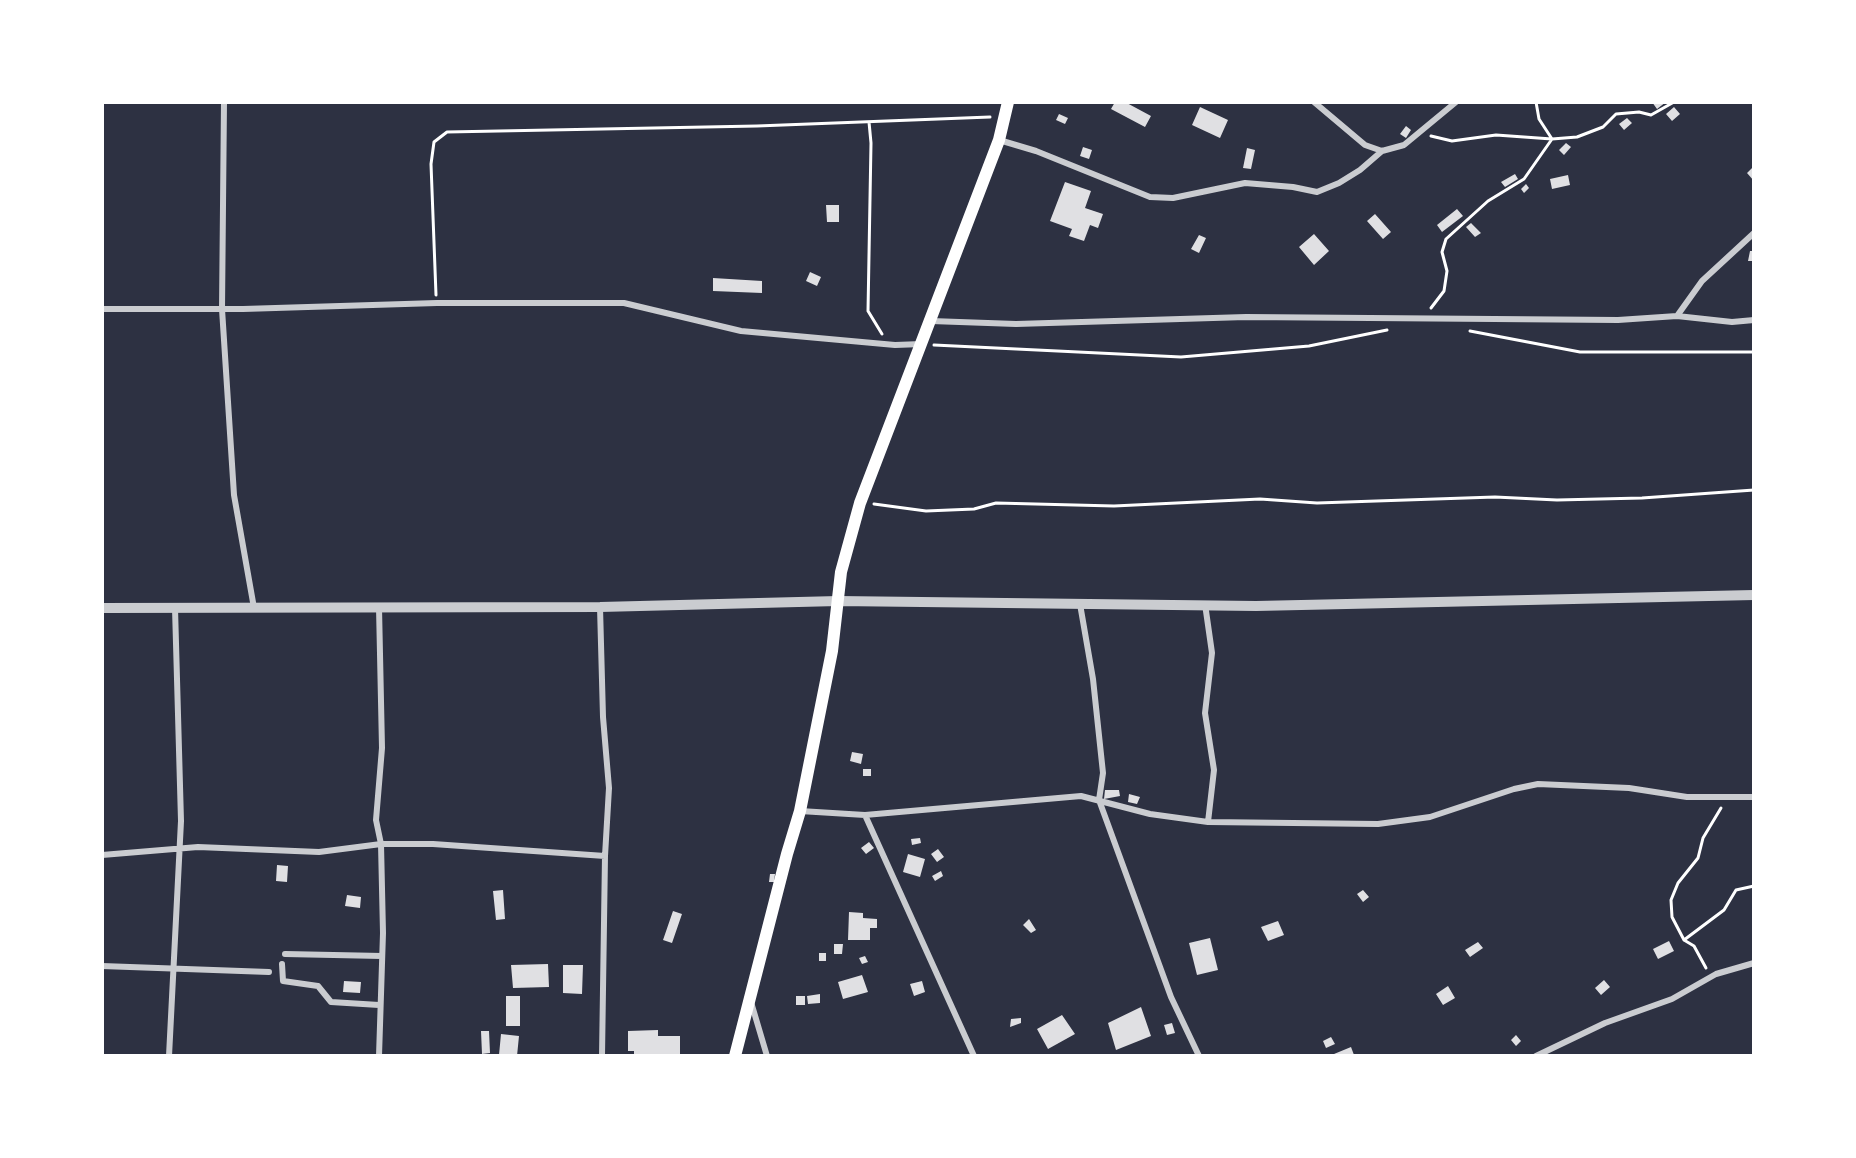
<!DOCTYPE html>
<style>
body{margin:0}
#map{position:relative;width:1856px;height:1158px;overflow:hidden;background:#2d3142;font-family:Roboto,sans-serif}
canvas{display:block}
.frame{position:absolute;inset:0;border:104px solid #fff;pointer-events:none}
</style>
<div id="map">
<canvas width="1856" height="1158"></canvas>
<div class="frame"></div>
</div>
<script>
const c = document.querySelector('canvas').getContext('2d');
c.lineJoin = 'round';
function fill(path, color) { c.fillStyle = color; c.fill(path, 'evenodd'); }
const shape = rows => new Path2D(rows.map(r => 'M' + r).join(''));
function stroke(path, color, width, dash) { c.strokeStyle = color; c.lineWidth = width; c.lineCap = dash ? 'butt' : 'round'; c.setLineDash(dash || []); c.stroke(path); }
const building = shape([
 [1115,102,1125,102,1151,116,1145,127,1111,109],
 [1652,102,1666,102,1657,109],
 [1200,107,1228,120,1220,138,1192,125],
 [1674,107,1680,114,1672,121,1666,114],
 [1059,114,1068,118,1065,124,1056,120],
 [1627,118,1632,123,1624,130,1619,124],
 [1406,126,1411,130,1406,138,1400,134],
 [1566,143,1571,147,1564,155,1559,150],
 [1083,147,1092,150,1089,159,1080,156],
 [1247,148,1255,150,1251,169,1243,168],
 [1754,166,1754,181,1747,173],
 [1515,174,1518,179,1505,187,1501,182],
 [1568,175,1570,185,1552,189,1550,179],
 [1065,182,1091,191,1085,208,1103,214,1098,228,1090,225,1084,241,1069,236,1072,229,1050,221],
 [1526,184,1529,188,1524,193,1521,189],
 [826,205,839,205,839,222,827,222],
 [1457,209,1463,216,1442,232,1437,225],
 [1375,214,1391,232,1383,239,1367,221],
 [1471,223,1481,233,1475,237,1466,227],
 [1314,234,1329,251,1314,265,1299,247],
 [1199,235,1206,238,1199,253,1191,249],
 [1750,251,1754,251,1754,261,1748,261],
 [810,272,821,277,817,286,806,281],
 [713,278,762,281,762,293,713,291],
 [852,752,863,754,861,764,850,761],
 [863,769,871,769,871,776,863,776],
 [1105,790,1119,790,1120,796,1104,799],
 [1129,794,1140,797,1137,804,1128,802],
 [920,838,921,843,912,845,911,839],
 [869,842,874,848,866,854,861,848],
 [938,849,944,857,937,862,931,854],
 [908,854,925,859,920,877,903,872],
 [277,865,288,866,287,882,276,881],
 [941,871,943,876,935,881,932,876],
 [770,874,775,874,774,882,769,882],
 [503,890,505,919,496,920,493,891],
 [1363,890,1369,897,1363,902,1357,894],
 [347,895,361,897,360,908,345,906],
 [673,911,682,914,672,943,663,940],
 [849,912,863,913,863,918,877,919,877,928,870,928,870,940,848,940],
 [1029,919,1036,930,1031,933,1023,925],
 [1278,921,1284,935,1268,941,1261,927],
 [1210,938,1218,970,1197,975,1189,943],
 [1669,941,1674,951,1658,959,1653,949],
 [1478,942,1483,948,1470,957,1465,950],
 [834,944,843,944,842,954,834,954],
 [819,953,826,953,826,961,819,961],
 [865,956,868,962,862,964,859,958],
 [548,964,549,987,513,988,511,965],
 [563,965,583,965,582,994,563,993],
 [862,975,868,992,843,999,838,982],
 [1604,980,1610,987,1601,995,1595,988],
 [344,981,361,982,360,993,343,992],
 [922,981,925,992,914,996,910,984],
 [1448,986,1455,998,1443,1005,1436,994],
 [820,994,820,1003,808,1004,807,996],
 [506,996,520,996,520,1026,506,1026],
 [796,996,805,996,805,1005,796,1005],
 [1141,1007,1151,1036,1116,1050,1108,1023],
 [1062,1015,1075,1034,1048,1049,1037,1029],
 [1021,1018,1021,1023,1010,1027,1011,1019],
 [1172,1023,1175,1033,1167,1035,1164,1025],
 [658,1030,658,1036,680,1036,680,1054,634,1056,634,1051,628,1051,628,1031],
 [481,1031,489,1031,490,1053,482,1054],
 [501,1034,519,1036,517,1056,499,1055],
 [1516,1035,1521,1041,1516,1046,1511,1040],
 [1331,1037,1335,1044,1326,1048,1323,1041],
 [1351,1047,1354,1055,1336,1056,1334,1054]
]);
const path = shape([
 [869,122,871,143,868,311,882,334],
 [1431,136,1452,141,1496,135,1552,139,1577,137,1603,127,1616,114,1639,112,1651,115,1674,102],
 [436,295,431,164,434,142,447,132,757,126,990,117],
 [1431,308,1444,291,1447,271,1442,252,1446,239,1488,201,1524,179,1552,139,1539,119,1536,102],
 [1470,331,1580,352,1754,352],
 [934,345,1181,357,1309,346,1387,330],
 [874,504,926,511,974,509,996,503,1114,506,1260,499,1317,503,1495,497,1557,500,1642,498,1754,490],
 [1684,940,1724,910,1736,890,1754,886],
 [1706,968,1694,946,1684,940,1672,917,1671,900,1678,883,1698,858,1703,838,1721,808]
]);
const minor = shape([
 [224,102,222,309,234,495,254,608],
 [1314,102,1365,145,1382,151,1404,145,1456,102],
 [999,140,1036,151,1150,197,1173,198,1245,183,1293,187,1317,192,1339,183,1360,170,1382,151],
 [102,309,243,309,437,303,624,303,741,331,895,345,922,344],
 [1677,316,1702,281,1754,233],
 [931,321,1016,324,1246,317,1618,320,1677,316,1732,322,1754,320],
 [1080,604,1093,679,1103,773,1099,800,1171,997,1199,1056],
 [1205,604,1212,653,1205,713,1214,770,1208,822],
 [600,607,603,717,609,788,605,856,602,1056],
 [800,811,865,815,1081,796,1150,814,1208,822,1378,824,1430,817,1514,789,1538,784,1629,788,1687,797,1754,797],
 [865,815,974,1056],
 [102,855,198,847,319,852,381,844,433,844,605,856],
 [285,954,382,956],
 [282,964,283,981,318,986,331,1002,379,1005],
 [102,966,269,972],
 [751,1002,767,1056],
 [169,1056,181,821,175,608],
 [379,1056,383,933,381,844,376,820,382,748,379,607],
 [1536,1056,1605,1023,1672,999,1716,974,1754,963]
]);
const tertiary = shape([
 [102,608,600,607,838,601,1256,606,1754,595]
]);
const secondary = shape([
 [735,1056,787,854,800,811,832,651,841,572,860,503,999,140,1008,102]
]);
fill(building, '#e0e0e3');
stroke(path, '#fff', 3);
stroke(minor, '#caccd0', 6);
stroke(tertiary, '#caccd0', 10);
stroke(secondary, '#fff', 12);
</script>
